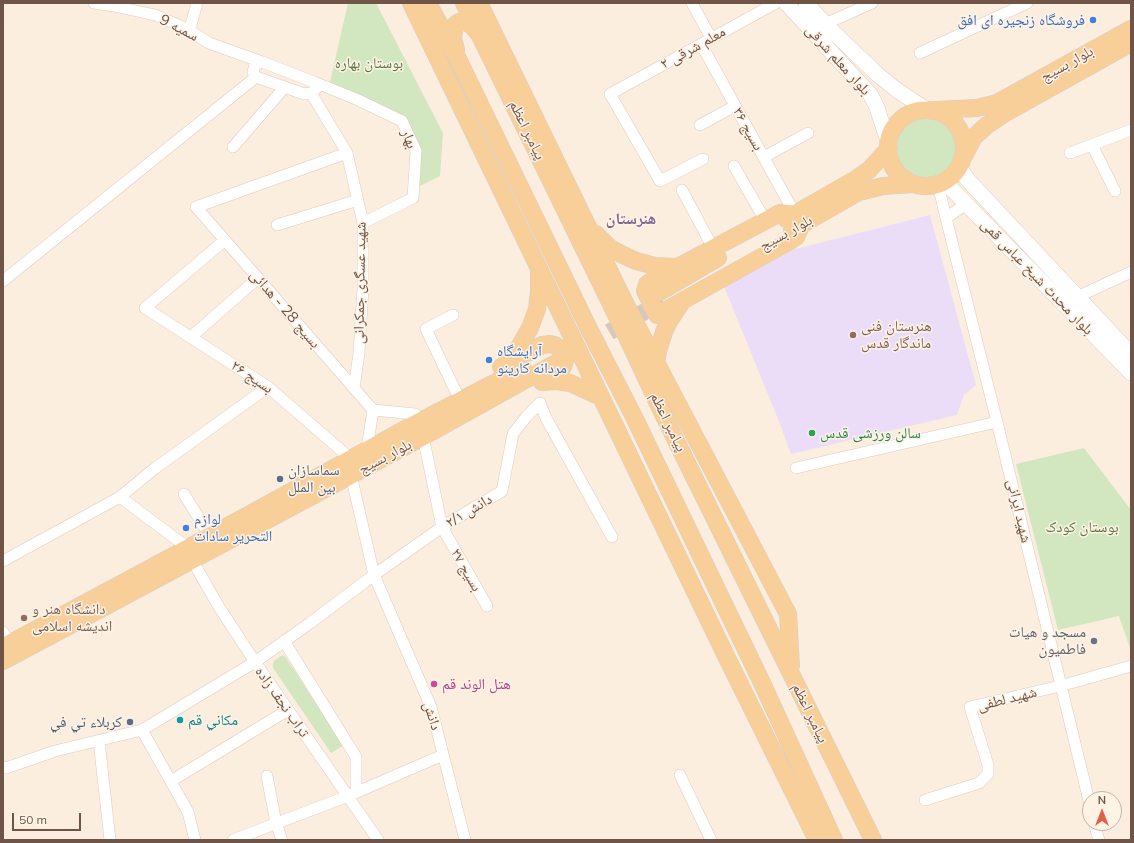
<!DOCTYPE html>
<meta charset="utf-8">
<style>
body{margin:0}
#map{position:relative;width:1134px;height:843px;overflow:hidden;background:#fbeedf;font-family:Mulish,sans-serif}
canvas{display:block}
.frame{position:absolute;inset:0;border:4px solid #705448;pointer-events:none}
.north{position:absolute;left:1082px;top:791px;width:40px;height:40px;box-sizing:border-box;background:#fef3e5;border:1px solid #c5b3a6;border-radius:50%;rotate:0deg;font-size:11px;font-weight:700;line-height:16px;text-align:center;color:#705448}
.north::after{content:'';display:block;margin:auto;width:14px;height:18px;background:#e16048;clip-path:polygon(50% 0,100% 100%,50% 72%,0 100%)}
.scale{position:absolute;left:12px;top:813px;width:69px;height:18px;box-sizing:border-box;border:2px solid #705448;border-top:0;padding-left:5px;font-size:12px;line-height:14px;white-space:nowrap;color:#705448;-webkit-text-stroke:3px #fef3e5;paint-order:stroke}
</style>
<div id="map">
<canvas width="1134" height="843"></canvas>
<div class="frame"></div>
<div class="north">N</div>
<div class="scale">50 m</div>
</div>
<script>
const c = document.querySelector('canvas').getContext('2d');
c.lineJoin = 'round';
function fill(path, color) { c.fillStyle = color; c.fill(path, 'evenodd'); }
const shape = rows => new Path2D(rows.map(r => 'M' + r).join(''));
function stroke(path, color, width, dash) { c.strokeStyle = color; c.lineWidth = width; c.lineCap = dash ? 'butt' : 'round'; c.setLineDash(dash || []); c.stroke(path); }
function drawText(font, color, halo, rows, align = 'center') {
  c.font = font + ' Mulish,"Noto Naskh Arabic",sans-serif'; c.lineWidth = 3; c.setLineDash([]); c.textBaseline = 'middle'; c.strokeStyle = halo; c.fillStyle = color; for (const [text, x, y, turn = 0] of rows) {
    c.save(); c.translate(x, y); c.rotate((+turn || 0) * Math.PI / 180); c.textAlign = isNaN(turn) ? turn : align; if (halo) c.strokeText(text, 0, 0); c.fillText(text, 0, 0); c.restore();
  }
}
const education = shape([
 [930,215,976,385,964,395,957,415,791,454,780,424,723,284,776,254]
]);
const green = shape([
 [348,3,376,3,443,133,440,176,418,187,421,150,406,117,330,82],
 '895 148a32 32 0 1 1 64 0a32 32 0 1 1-64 0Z',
 [1084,448,1131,510,1131,651,1119,616,1058,630,1016,464],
 [284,655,344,745,331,753,273,668,273,664,274,661,281,656]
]);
const primaryTunnel = shape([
 [566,357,663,301]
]);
const minor = shape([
 [94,3,114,6,155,15,185,28,209,43,262,62,314,82,316,89,311,93,304,94,256,77,253,72,255,65,262,62],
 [692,3,711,38],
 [825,24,872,3],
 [189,32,197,3],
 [701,44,795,214],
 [920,53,1027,3],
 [314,82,356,99,402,121,416,151,413,198,363,223],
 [311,93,347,153,363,223,363,289,359,353,354,388],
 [700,125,735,106],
 [1092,145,1115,191],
 [233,147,284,88],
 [347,153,196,207,373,410],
 [1070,153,1131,130],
 [764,157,808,133],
 [703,159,660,181,610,94,776,3],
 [734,166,765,220],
 [938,184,946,218,997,422,1090,805],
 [682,190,713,248],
 [946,218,966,204],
 [277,225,358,200],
 [225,240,145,308,268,387,350,458],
 [3,281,256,77],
 [1077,297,1131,272],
 [453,315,426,329,456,392],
 [191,337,258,278],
 [373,410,415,414],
 [424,441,442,527,487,606],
 [367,449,373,410],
 [796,468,997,422],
 [351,475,374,575,431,707,465,840],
 [184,494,210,536],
 [120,497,188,548],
 [192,560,219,607,255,662,378,840],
 [3,561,120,497,154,469,268,387],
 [3,632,10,644],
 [284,641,356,757,356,792],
 [142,730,188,812,195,840],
 [99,741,110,840],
 [3,767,6,768,55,751,142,730,255,662,310,623,374,575,442,527,502,491,513,434,526,417,540,403,546,418,612,537],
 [680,775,711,840],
 [267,776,276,823,282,840],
 [171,781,288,710],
 [925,800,979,783,988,774,988,765,970,707,1060,686,1131,666],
 [1094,823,1099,840],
 [233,840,348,796,443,755]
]);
const secondary = shape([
 [786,3,870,94,876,105,889,144],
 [806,3,828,27,877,74,898,91,927,110],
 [959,167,967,179,1131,354],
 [944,181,1131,373]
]);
const primary = shape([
 [411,3,727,658,817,840],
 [428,3,458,59,589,329,634,417,762,683,834,840],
 [464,3,625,333,661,410,873,840],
 [479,3,626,305,788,614,791,666],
 [456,50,453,38,454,32,455,25,459,22,466,22,472,26,478,33],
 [935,110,977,108,997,103,1131,29],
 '888 148a38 38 0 1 1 76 0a38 38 0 1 1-76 0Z',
 [964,156,974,137,986,126,1002,115,1131,43],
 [795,214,780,213,653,280,647,284,645,291,657,315,790,241,796,237,802,224],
 [786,219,856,179,869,170,889,148],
 [792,230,859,192,883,186,915,184],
 [596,234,610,248,621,254,636,261,655,266,678,267],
 [658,293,718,258],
 [508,359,519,347,530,328,537,309,539,291,539,272],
 [656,363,658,351,664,332,668,323,681,303],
 [501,367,542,345,550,344,555,345,560,349,563,354,565,359,564,364,562,369,553,376],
 [542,382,557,381,570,383,601,397],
 [3,647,188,548,411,426,523,368],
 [3,661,417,440,554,364]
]);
const markers = [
 [1093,20,4,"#3f7fe0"],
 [853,335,4,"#8d6e63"],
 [489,360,4,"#3f7fe0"],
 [812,433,4,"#2e9e5b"],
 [280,479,4,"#5c6f8a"],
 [186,528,4,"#3f7fe0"],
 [24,618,4,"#8d6e63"],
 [1094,641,4,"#6b7280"],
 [434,684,4,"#d1479c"],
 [180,720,4,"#0f9aa8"],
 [130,722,4,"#5c6f8a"]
];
const shopNames = [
 ["فروشگاه زنجیره ای افق",1085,20,"right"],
 ["آرایشگاه",497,351],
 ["مردانه کارینو",497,368],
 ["لوازم",194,519],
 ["التحریر سادات",194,536]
];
const streetNames = [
 ["سمیه 9",179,28,27],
 ["معلم شرقی ۲",693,48,-29],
 ["بلوار معلم شرقی",838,60,48],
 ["بلوار بسیج",1067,64,-29],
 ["بسیج ۳۶",748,129,61],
 ["پیامبر اعظم",527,130,64],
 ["بهار",409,139,69],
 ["بلوار بسیج",786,233,-29],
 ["بلوار محدث شیخ عباس قمی",1037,277,46],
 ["شهید عسگری جمکرانی",360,283,-89],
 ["بسیج 28 - هدائی",285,309,49],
 ["بسیج ۲۶",252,377,34],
 ["پیامبر اعظم",668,422,64],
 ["بلوار بسیج",385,457,-28],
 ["دانش ۲/۱",469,511,-31],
 ["شهید ایرانی",1019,511,77],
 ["بسیج ۲۷",466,570,60],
 ["شهید لطفی",1007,699,-14],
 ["تراب نجف زاده",282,702,55],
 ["پیامبر اعظم",810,713,64],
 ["دانش",432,716,73]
];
const parkNames = [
 ["بوستان بهاره",369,63],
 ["بوستان کودک",1082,527]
];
const educationNames = [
 ["هنرستان فنی",861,326],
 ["ماندگار قدس",861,343],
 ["دانشگاه هنر و",32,609],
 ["اندیشه اسلامی",32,626]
];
const leisureNames = [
 ["سالن ورزشی قدس",820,433]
];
const serviceNames = [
 ["سماسازان",288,470],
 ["بین الملل",288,487],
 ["كربلاء تي في",122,722,"right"]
];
const worshipNames = [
 ["مسجد و هیات",1086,632],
 ["فاطمیون",1086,649]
];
const hotelNames = [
 ["هتل الوند قم",442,684]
];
const cultureNames = [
 ["مكاني قم",188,720]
];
const neighbourhoodNames = [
 ["هنرستان",631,219]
];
fill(education, '#ebddf7');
fill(green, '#d2e7bf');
stroke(primaryTunnel, '#d8c8b9', 17, [17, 8]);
stroke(minor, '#decabc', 12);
stroke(secondary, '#e3cbba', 16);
stroke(primary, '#d7cfcc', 18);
stroke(minor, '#fff', 11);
stroke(secondary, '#fff', 15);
stroke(primary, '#f8ce99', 17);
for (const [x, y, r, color] of markers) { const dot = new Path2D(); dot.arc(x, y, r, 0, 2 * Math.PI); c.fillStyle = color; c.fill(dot); stroke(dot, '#fef3e5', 1.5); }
drawText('15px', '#366cbe', '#fef3e5', shopNames, 'left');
drawText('15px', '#705448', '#fef3e5', streetNames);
drawText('15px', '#547641', '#fef3e5', parkNames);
drawText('15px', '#785e54', '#fef3e5', educationNames, 'left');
drawText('15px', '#27864d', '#fef3e5', leisureNames, 'left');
drawText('15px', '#4e5e75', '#fef3e5', serviceNames, 'left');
drawText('15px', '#5b616d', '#fef3e5', worshipNames, 'right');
drawText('15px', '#b23c85', '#fef3e5', hotelNames, 'left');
drawText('15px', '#0d838f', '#fef3e5', cultureNames, 'left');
drawText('bold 16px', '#806493', '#fef3e5', neighbourhoodNames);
</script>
